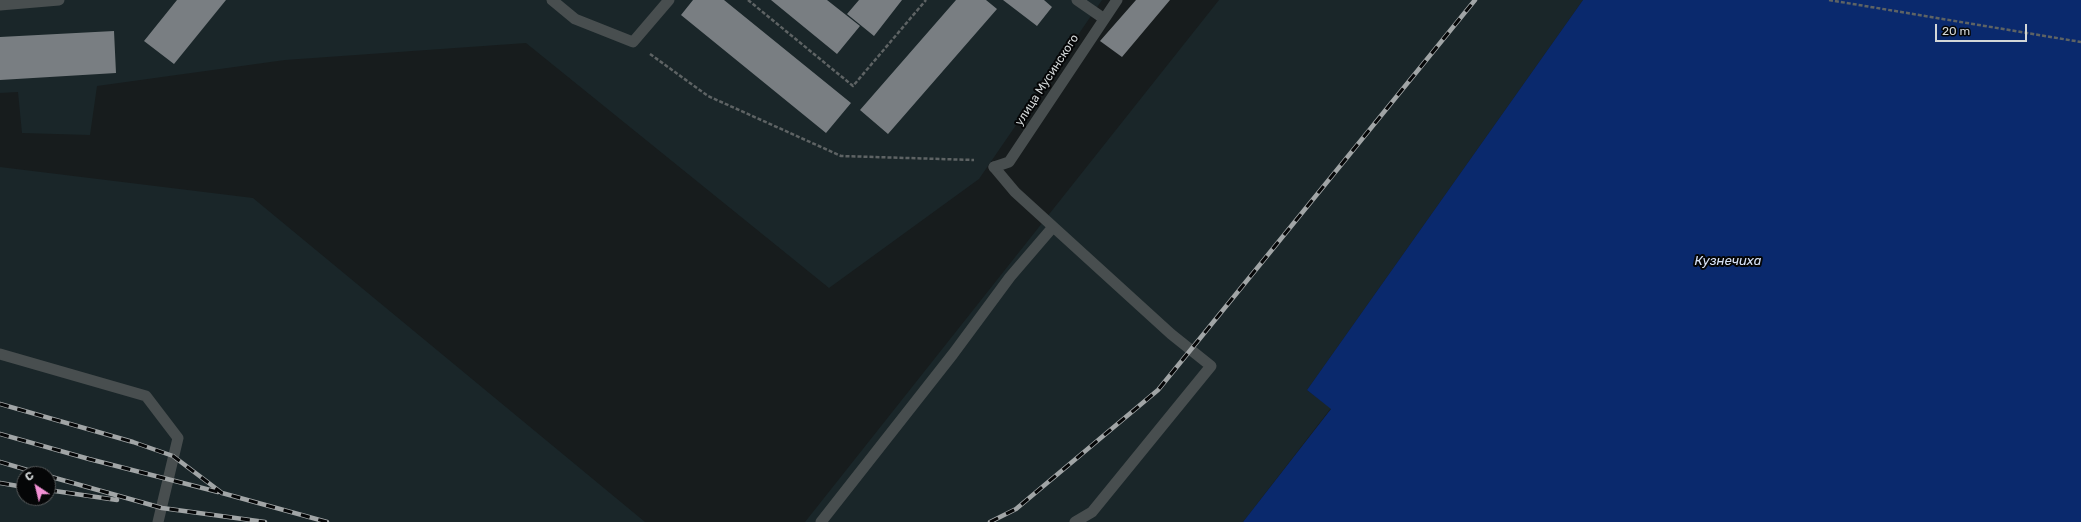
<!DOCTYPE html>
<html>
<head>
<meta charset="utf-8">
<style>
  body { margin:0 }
  #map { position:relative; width:2081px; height:522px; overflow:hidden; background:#171c1d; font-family:Rubik,sans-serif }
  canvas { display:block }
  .north { position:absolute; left:16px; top:466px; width:40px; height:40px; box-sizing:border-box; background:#050607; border:1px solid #575a5b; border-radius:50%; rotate:325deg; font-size:11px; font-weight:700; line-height:16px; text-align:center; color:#d3d7d8 }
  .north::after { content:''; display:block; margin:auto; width:14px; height:18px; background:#f391d5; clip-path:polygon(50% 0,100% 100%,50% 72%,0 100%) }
  .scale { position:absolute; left:1935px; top:24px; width:92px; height:18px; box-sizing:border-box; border:2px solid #d3d7d8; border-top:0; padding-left:5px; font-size:12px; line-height:14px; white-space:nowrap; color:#d3d7d8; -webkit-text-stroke:3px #050607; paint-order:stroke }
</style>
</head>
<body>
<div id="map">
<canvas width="2081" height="522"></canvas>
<div class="north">С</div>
<div class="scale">20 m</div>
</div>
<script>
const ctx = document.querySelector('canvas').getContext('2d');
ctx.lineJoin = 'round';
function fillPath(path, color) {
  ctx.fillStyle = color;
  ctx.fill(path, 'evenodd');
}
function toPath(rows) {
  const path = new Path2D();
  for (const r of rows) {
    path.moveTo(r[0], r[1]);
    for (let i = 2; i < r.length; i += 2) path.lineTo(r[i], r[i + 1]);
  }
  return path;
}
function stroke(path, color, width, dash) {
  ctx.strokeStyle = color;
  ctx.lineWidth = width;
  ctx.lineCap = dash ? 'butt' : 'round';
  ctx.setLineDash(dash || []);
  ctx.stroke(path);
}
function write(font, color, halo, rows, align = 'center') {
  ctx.font = font + ' Rubik,sans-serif';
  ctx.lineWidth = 4;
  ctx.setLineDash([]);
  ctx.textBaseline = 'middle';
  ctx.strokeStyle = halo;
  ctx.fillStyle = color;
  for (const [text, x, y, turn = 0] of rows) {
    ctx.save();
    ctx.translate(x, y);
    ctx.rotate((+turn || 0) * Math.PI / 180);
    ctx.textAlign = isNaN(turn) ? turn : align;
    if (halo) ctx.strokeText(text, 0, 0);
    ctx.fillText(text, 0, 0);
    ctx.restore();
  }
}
const built = toPath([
  [0,0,1102,0,979,179,829,288,526,43,285,60,97,86,90,135,22,133,18,92,0,93],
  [1219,0,1583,0,1307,390,1331,408,1243,522,805,522],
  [0,167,253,198,645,522,0,522],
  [24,474,48,474,48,498,24,498]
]);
const water = toPath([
  [1583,0,2081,0,2081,522,1243,522,1331,409,1307,390]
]);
const building = toPath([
  [177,0,226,0,174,64,144,41],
  [693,0,724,0,851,103,826,133,681,15],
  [771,0,827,0,860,26,837,54],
  [859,0,902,0,874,36,847,14],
  [956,0,986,0,997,9,888,134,860,110],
  [1003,0,1044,0,1052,7,1037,26],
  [1136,0,1170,0,1122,57,1100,41],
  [114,31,116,73,0,80,0,37]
]);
const path = toPath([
  [748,0,853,86,926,0],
  [1829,0,2081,42],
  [650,54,708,96,841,156,974,160]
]);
const service = toPath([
  [552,0,575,19,633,42,669,0],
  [1077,0,1103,18],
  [0,5,59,0],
  [994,167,1015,192,1171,334,1211,366,1092,512,1075,522],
  [0,354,146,396,178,438,158,522],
  [821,522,953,354,1010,277,1053,227]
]);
const minor = toPath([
  [994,167,1009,162,1117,0]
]);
const rail = toPath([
  [0,404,133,442,173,456,222,493,327,522],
  [0,434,89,459,218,492],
  [0,462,41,474],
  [48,476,162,508,265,522],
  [0,483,24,487],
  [48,490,117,500],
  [990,522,1016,509,1158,390,1475,0]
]);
const streetNames = [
  ["улица Мусинского",1047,80,-57]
];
const waterNames = [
  ["Кузнечиха",1728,261]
];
fillPath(built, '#1a2629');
fillPath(water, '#0a296d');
fillPath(building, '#797e82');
stroke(path, '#5e6364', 2.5, [4, 2]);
stroke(service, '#484e4f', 11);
stroke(minor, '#484e4f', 11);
stroke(rail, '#a1a5a6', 4.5);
stroke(rail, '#050607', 3, [9]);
write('12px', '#d3d7d8', '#050607', streetNames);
write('italic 13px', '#d9e4f9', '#050607', waterNames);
</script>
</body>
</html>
